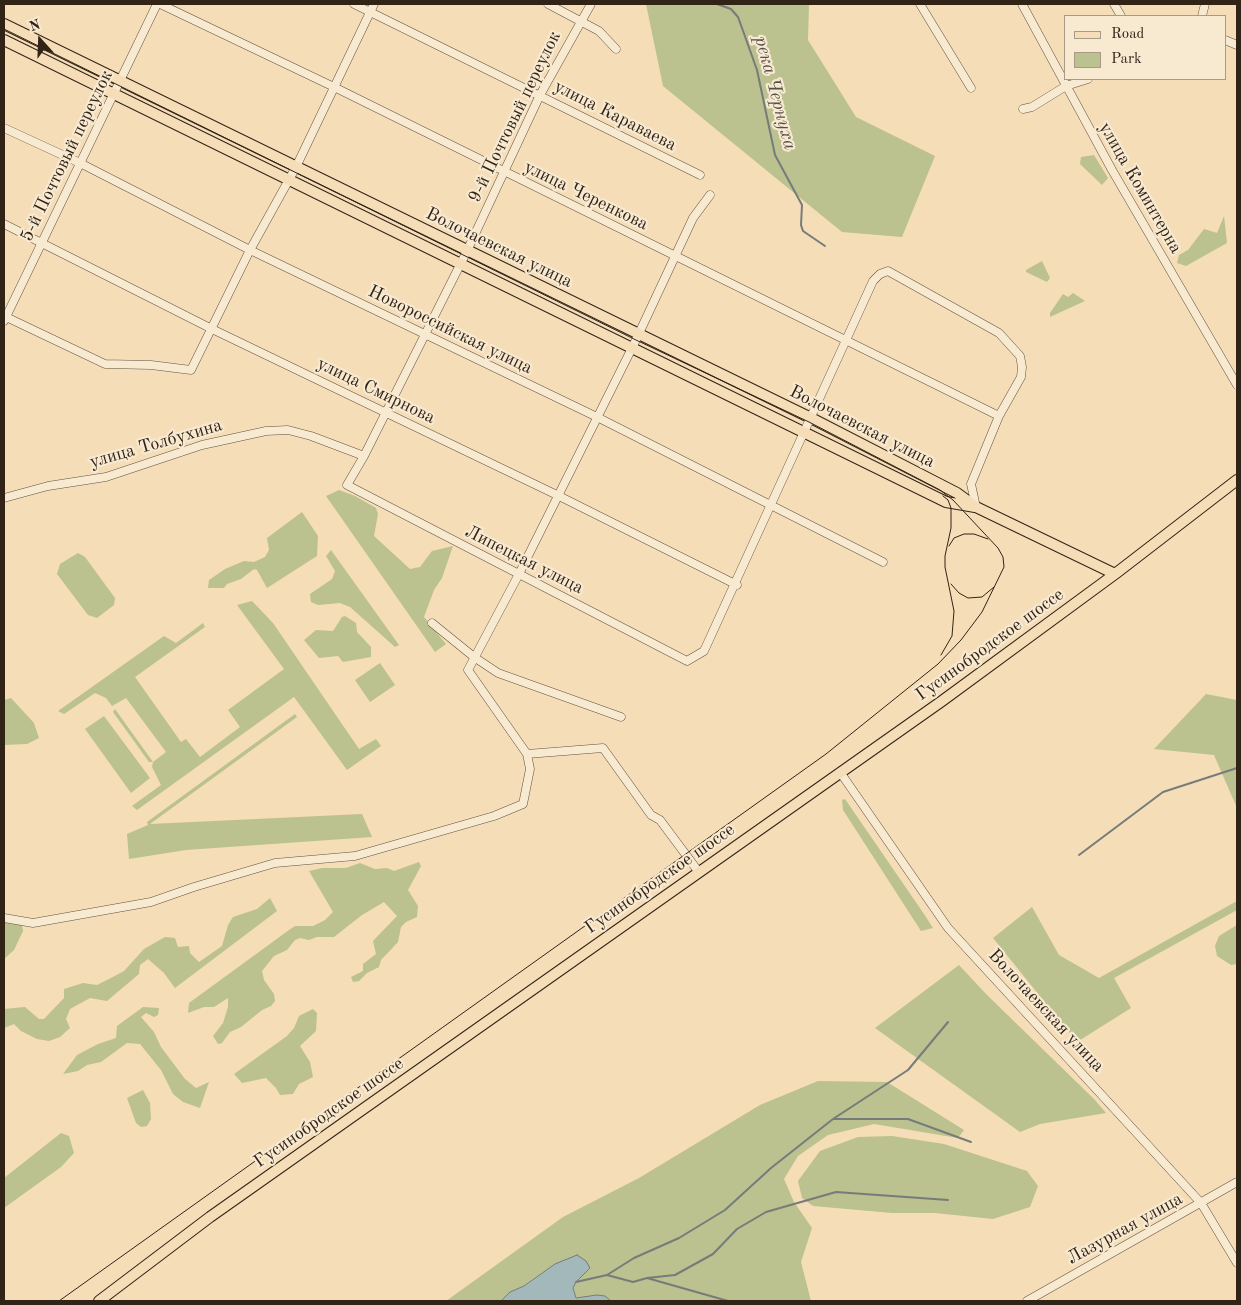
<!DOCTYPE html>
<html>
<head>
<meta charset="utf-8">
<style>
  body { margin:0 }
  #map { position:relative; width:1241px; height:1305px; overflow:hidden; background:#f5ddb8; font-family:"Old Standard TT",serif }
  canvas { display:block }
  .frame { position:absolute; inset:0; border:5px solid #322317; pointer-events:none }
  .legend { position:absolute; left:1064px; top:15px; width:162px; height:65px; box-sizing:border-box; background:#f8e9d1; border:1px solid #a99a87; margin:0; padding:6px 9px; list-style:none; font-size:15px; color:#322317 }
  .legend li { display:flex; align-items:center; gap:10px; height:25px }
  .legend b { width:25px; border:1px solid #a99a87 }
  .north { position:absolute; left:15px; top:15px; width:50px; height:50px; -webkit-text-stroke:4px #f8e9d1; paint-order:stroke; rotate:340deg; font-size:14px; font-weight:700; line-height:20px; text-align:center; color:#322317 }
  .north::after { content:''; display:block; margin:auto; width:18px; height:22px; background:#322317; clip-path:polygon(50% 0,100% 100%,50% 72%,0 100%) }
</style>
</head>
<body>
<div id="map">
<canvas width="1241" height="1305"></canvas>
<div class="frame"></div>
<ul class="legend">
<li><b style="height:6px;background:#f5ddb8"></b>Road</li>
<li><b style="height:14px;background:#bbc18f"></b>Park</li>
</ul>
<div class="north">N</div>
</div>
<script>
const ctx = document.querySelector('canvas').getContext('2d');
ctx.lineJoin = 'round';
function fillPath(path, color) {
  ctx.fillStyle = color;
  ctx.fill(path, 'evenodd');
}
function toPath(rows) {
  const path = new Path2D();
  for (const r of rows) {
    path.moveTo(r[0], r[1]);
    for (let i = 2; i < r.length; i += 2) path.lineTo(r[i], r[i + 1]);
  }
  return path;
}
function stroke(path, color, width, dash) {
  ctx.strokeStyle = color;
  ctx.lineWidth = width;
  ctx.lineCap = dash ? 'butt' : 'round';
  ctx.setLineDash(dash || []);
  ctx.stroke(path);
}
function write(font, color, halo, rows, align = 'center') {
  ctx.font = font + ' "Old Standard TT",serif';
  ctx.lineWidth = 4.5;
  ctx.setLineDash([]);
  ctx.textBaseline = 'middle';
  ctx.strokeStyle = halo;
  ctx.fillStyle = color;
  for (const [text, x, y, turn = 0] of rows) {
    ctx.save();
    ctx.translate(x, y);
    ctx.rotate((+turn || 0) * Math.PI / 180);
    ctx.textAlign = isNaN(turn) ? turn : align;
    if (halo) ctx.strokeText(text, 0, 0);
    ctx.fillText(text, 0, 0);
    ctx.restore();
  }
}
const green = toPath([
  [646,4,809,4,808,40,856,117,935,156,902,237,842,232,663,86],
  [1094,155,1108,178,1102,185,1080,164,1081,157],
  [1224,216,1227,243,1186,266,1177,263,1179,255,1188,250,1204,229,1217,233],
  [1042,261,1050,278,1047,282,1026,272,1026,270],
  [1073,293,1085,301,1050,317,1050,313,1063,294,1068,297],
  [339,490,355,496,376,508,378,514,374,536,410,569,420,567,432,551,453,546,442,578,434,590,424,617,446,644,435,652,326,496],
  [302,512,318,536,317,556,267,588,257,570,254,569,241,579,227,584,224,588,208,588,209,580,225,569,244,561,254,562,265,557,269,550,267,538],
  [331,550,399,645,395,647,350,607,340,603,318,605,311,602,310,594,332,579,335,571,326,556],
  [78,553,85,557,115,598,114,605,97,618,88,615,57,574,60,564],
  [252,601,273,623,359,749,376,739,381,746,347,770,294,697,137,810,132,806,161,785,152,767,153,762,149,762,113,712,115,709,153,762,166,752,126,698,112,706,106,698,95,693,64,714,58,711,164,636,176,643,203,623,205,627,135,677,181,742,186,739,200,757,240,727,228,710,284,669,237,605],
  [345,616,356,623,357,632,371,647,371,657,343,662,338,656,319,658,304,640,316,630,333,631,342,617],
  [380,663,395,685,370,702,355,680],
  [1206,694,1237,700,1237,808,1214,755,1154,749],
  [11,698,34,723,39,738,27,744,4,745,4,700],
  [295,714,297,717,150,824,362,814,372,837,186,850,129,859,127,834,148,825,147,822],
  [104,716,150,778,131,793,85,729],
  [845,799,924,914,933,928,921,931,843,810,842,800],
  [419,862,421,866,408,890,418,906,417,917,406,922,401,927,398,942,381,960,379,967,367,973,359,981,353,982,351,977,363,971,363,964,376,954,373,941,397,916,384,902,362,915,334,937,317,937,309,940,300,938,295,940,287,950,274,956,262,971,264,980,274,994,275,1001,271,1006,262,1010,241,1027,230,1032,222,1043,218,1044,213,1036,223,1023,228,1007,228,998,214,1007,204,1007,188,1013,189,1003,289,930,295,926,313,926,325,920,333,912,309,871,322,868,346,868,360,863,375,869,387,868,394,871],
  [270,898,277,911,175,988,164,973,148,959,140,965,139,974,107,1001,90,998,70,1009,66,1019,70,1028,60,1037,49,1041,37,1039,21,1031,14,1024,4,1028,4,1009,25,1007,39,1019,44,1019,64,998,64,989,83,983,97,985,111,978,124,971,144,949,165,937,175,938,178,947,189,946,190,953,199,962,222,946,228,925,233,917,257,909],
  [1237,901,1237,910,1114,978,1131,1008,1077,1042,993,938,1032,907,1059,955,1099,978],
  [4,920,22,925,23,931,14,950,4,959],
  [1237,925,1237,964,1231,965,1217,956,1215,946,1219,936],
  [959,965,987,995,1094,1099,1106,1113,1040,1124,1020,1132,875,1028],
  [143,1007,159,1008,158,1015,154,1017,146,1013,141,1017,154,1032,161,1047,185,1079,196,1088,209,1082,200,1108,183,1102,173,1094,161,1070,140,1044,127,1043,101,1062,87,1065,78,1071,63,1074,77,1055,98,1044,116,1038,117,1026],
  [313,1009,317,1013,316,1031,300,1046,310,1062,313,1077,299,1084,293,1094,280,1095,276,1088,266,1078,242,1083,234,1074,287,1036,294,1028,299,1016],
  [818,1081,887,1082,964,1130,958,1138,874,1124,828,1135,798,1156,784,1179,794,1202,812,1228,801,1262,811,1301,611,1301,604,1296,576,1298,573,1288,555,1264,524,1286,510,1292,501,1301,446,1301,563,1217,639,1178,760,1105],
  [143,1090,150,1103,151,1119,147,1126,141,1127,136,1123,127,1098],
  [61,1133,69,1136,74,1153,61,1167,4,1208,4,1178],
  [892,1136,944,1144,1027,1171,1038,1186,1030,1207,993,1219,935,1213,892,1213,813,1206,802,1198,798,1181,820,1151,858,1137]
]);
const water = toPath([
  [577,1255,586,1261,590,1268,576,1282,573,1288,576,1298,597,1295,605,1296,611,1301,501,1301,510,1292,524,1286,555,1264,577,1255]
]);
const stream = toPath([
  [717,4,731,9,738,17,742,28,757,70,775,155,802,205,801,225,803,231,825,246],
  [1079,855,1163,792,1237,768],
  [833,1119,908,1070,948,1022],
  [607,1275,634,1258,679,1238,725,1210,771,1168,833,1119,908,1119,971,1142],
  [647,1278,675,1275,713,1254,737,1229,766,1212,836,1192,948,1200],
  [576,1282,607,1275,633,1282,647,1278,728,1301]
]);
const minor = toPath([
  [160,4,334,87,999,416],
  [354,4,700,175],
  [548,4,599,31,616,49],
  [591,4,540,95,467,251,364,456,347,485,687,661,704,651,873,281,880,274,888,271,999,333,1020,356,1022,367,1021,377,999,416,971,484,976,507],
  [920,4,971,88],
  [1022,4,1112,170,1237,385],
  [1114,4,1121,16],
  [1202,16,1205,4],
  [1225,40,1237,45],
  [1023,109,1032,107,1066,86,1088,79],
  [4,128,80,163,250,250,597,417,883,562],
  [4,224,212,329,557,495,737,585],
  [4,316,105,364,151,365,191,370,250,250,296,167,374,4],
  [4,321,157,4],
  [4,498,48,486,106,477,202,445,266,431,288,430,311,436,364,456],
  [432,623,474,657,498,673,621,717],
  [527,754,468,670,519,574,634,344,693,218,710,195],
  [840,772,948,928,1201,1203,1237,1263],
  [4,918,33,923,151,902,194,887,275,863,355,856,494,816,523,804,530,769,527,754,603,748,651,815,660,820,698,871],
  [1027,1301,1237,1182]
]);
const major = toPath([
  [4,24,811,418,957,493,976,507,1115,574],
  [4,40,946,502,975,507],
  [99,1301,210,1217,942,701,1115,574,1237,480]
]);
const tram = toPath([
  [4,29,636,340,809,422,940,490,953,500,998,548,1003,557,1004,567,982,612,961,640,938,664,826,754,59,1301],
  [949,546,954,538,964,534,974,534,988,539],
  [951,584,959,593,968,598,982,597,994,587],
  [941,655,952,636,954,611,945,567,945,556,951,528,951,508,948,500,943,496]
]);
const streetNames = [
  ["улица Караваева",615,116,27],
  ["9-й Почтовый переулок",515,117,-64],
  ["5-й Почтовый переулок",67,156,-64],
  ["улица Коминтерна",1140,188,60],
  ["улица Черенкова",586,196,26],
  ["Волочаевская улица",499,248,26],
  ["Новороссийская улица",450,330,26],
  ["улица Смирнова",376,391,26],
  ["Волочаевская улица",862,427,27],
  ["улица Толбухина",156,444,-16],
  ["Липецкая улица",524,560,27],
  ["Гусинобродское шоссе",990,645,-36],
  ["Гусинобродское шоссе",660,879,-35],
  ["Волочаевская улица",1046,1011,47],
  ["Гусинобродское шоссе",329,1113,-35],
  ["Лазурная улица",1125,1229,-29]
];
const waterNames = [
  ["река Чернуха",775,93,75]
];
fillPath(green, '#bbc18f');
fillPath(water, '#a3b8bb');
stroke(water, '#767c79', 1);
stroke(stream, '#767c79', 2);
stroke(minor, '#63523f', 9);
stroke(major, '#322317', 12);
stroke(minor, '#f8e9d1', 8);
stroke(major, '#f5ddb8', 10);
stroke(tram, '#322317', 1);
write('18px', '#322317', '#f8e9d1', streetNames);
write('italic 19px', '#545048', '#f8e9d1', waterNames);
</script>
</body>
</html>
